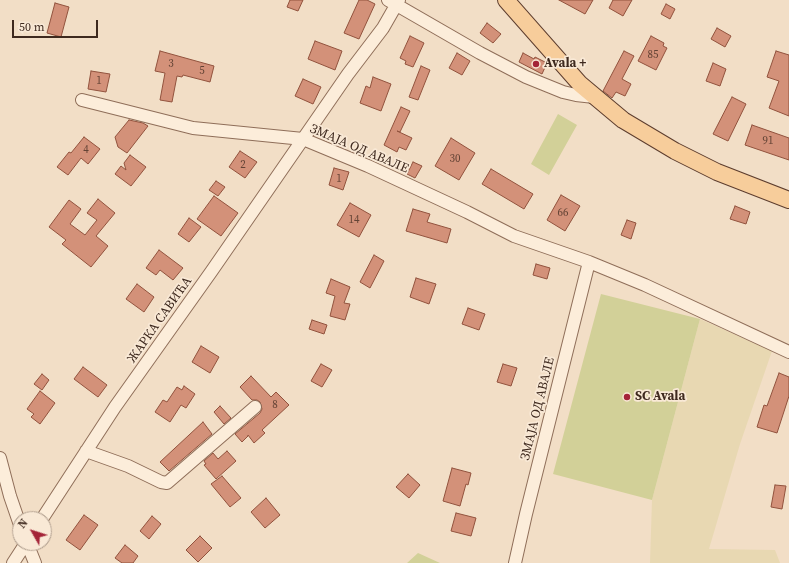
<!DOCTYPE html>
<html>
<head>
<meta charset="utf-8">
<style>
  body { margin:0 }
  #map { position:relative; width:789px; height:563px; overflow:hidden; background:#f2dec6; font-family:"Source Serif 4",serif }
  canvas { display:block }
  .north { position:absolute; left:12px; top:511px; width:40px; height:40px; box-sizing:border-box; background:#f9e9d6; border:1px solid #ae9c8c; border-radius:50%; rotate:309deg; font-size:11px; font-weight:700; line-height:16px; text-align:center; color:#3e291e }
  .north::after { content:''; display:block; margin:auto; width:14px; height:18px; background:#a42438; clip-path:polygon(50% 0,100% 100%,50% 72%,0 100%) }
  .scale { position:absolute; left:12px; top:20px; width:86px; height:18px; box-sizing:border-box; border:2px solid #3e291e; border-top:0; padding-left:5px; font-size:12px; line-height:14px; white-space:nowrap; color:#3e291e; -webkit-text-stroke:3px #f9e9d6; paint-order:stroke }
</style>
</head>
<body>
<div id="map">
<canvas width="789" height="563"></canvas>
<div class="north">N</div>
<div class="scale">50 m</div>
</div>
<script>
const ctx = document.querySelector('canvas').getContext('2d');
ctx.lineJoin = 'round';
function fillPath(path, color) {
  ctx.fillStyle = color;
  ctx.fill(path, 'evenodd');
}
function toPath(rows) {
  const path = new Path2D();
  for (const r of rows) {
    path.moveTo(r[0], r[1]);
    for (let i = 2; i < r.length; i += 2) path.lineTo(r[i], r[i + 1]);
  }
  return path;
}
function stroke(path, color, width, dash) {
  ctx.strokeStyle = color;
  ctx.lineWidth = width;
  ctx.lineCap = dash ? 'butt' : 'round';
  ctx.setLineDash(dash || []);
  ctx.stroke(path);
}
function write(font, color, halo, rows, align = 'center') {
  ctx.font = font + ' "Source Serif 4",serif';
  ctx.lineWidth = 3.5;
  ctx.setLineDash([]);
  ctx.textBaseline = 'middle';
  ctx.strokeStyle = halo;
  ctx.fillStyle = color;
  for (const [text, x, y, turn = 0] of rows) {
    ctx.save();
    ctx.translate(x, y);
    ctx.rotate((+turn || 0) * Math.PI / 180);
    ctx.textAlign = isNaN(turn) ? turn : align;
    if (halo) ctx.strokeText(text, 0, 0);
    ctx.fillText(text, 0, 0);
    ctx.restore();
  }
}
const farmland = toPath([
  [700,319,772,351,740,444,709,549,775,550,780,563,650,563,652,500]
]);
const green = toPath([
  [558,114,577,125,549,175,531,164],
  [601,294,700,319,652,500,553,474],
  [418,553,440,563,407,563]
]);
const building = toPath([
  [290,0,303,0,298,11,287,7,290,0],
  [359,0,367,0,375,4,359,39,344,33,359,0],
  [559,0,593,0,585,14,559,0],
  [613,0,632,0,623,16,609,8,613,0],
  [55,3,69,7,61,37,47,33,55,3],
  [666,4,675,9,670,19,661,14,666,4],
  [487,23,501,34,493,43,480,33,487,23],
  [717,28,731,36,725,47,711,39,717,28],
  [410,36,424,43,413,67,405,64,406,61,400,58,410,36],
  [651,36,664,43,663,46,667,48,656,70,638,61,651,36],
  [315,41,342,51,335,70,308,59,315,41],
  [160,51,214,66,210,82,183,75,182,77,177,76,172,102,160,100,165,73,155,71,160,51],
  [624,51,634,56,622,79,631,84,625,96,616,92,612,98,603,91,624,51],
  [776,51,789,55,789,116,769,108,779,81,767,77,776,51],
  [457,53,470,61,462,75,449,68,457,53],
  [523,53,534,59,535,57,547,63,542,74,519,62,523,53],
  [713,63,726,69,720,86,706,81,713,63],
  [421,66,430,70,418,100,409,97,421,66],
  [91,71,110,74,106,92,88,89,91,71],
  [373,77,391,84,381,111,360,103,366,86,370,88,373,77],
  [303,79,321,87,313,104,295,96,303,79],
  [732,97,746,104,728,141,713,134,732,97],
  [401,107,410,111,400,132,397,131,412,138,406,150,399,147,397,152,384,145,401,107],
  [129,120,143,123,148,126,127,153,118,147,115,137,129,120],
  [752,125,789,138,789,160,745,145,752,125],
  [84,137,100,149,88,164,81,158,68,175,57,167,69,152,71,153,84,137],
  [451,138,475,153,459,180,435,166,451,138],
  [240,151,257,162,245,178,229,167,240,151],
  [130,155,146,167,131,186,115,174,121,166,126,170,124,163,130,155],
  [413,162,422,166,415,178,407,174,413,162],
  [334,168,349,172,343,190,329,185,334,168],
  [491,169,533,194,524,209,482,184,491,169],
  [216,181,225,187,218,196,209,190,216,181],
  [561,195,580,206,565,231,547,220,561,195],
  [214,196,238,213,221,236,197,219,214,196],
  [98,199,115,213,96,236,108,246,91,267,62,244,66,240,49,227,69,200,81,209,70,224,85,235,97,220,87,213,98,199],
  [350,203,371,215,359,237,337,225,350,203],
  [735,206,750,212,746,224,730,219,735,206],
  [413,209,430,214,427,222,451,229,447,243,406,231,413,209],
  [189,218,201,227,189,242,178,234,189,218],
  [627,220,636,223,631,239,621,235,627,220],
  [159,250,183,268,173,280,160,270,156,275,146,268,159,250],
  [374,255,384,261,370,288,360,282,374,255],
  [536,264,550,268,547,279,533,275,536,264],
  [416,278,436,284,429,304,410,297,416,278],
  [331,279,350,287,344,303,350,304,345,320,330,316,335,296,326,293,331,279],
  [137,284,154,297,144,312,126,299,137,284],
  [468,308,485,314,479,330,462,324,468,308],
  [312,320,327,325,324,334,309,329,312,320],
  [201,346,219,357,210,373,192,362,201,346],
  [321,364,332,370,322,387,311,381,321,364],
  [503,364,517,368,511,386,497,382,503,364],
  [83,367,107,385,98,397,74,379,83,367],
  [779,373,789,377,789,396,777,433,757,427,764,405,767,406,779,373],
  [42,374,49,380,42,390,34,384,42,374],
  [251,376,271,397,276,392,289,405,262,430,265,433,254,443,248,435,248,436,242,442,235,434,260,413,262,409,260,402,257,400,252,400,240,387,251,376],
  [184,386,195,394,186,408,181,405,170,422,155,412,163,400,167,402,177,387,182,390,184,386],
  [40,391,55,403,40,424,31,417,34,414,27,409,40,391],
  [220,406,231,418,224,424,214,412,220,406],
  [203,422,212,434,169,471,160,462,203,422],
  [227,451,236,461,216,479,204,465,206,464,204,461,213,453,218,459,227,451],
  [452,468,471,473,468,485,466,484,460,506,443,501,452,468],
  [408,474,420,485,409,498,396,487,408,474],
  [222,476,241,498,230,507,211,484,222,476],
  [775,485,786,486,782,509,771,507,775,485],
  [266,498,280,515,265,528,251,512,266,498],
  [456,513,476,518,471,536,451,531,456,513],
  [84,515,98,525,80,550,66,540,84,515],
  [152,516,161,524,149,539,140,531,152,516],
  [200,536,212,548,198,562,186,550,200,536],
  [125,545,138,556,133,563,122,563,115,558,125,545]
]);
const minor = toPath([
  [388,0,480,53,526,77,563,92,576,95,594,97],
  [82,100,193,128,303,139,368,166,467,212,514,236,589,262,645,285,789,352],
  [86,451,128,466,161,482,167,483,255,407],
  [0,458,10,496,20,525],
  [42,519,115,407,211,272,348,74,383,28,399,0],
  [27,543,35,563],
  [13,563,26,543],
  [515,563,526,514,589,262]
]);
const major = toPath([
  [506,0,580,84,623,120,675,151,717,172,789,200]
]);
const markers = [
  [536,64,4,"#a42438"],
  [627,397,4,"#a42438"]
];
const numberNames = [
  ["85",653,55],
  ["3",171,64],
  ["5",202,71],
  ["1",99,81],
  ["91",768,141],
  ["4",86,150],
  ["30",455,159],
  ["2",243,165],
  ["1",339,179],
  ["66",563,213],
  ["14",354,220],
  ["8",275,405]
];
const poiNames = [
  ["Avala +",544,64],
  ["SC Avala",635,397]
];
const streetNames = [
  ["ЗМАЈА ОД АВАЛЕ",359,149,23],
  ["ЖАРКА САВИЋА",160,320,-55],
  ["ЗМАЈА ОД АВАЛЕ",538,409,-76]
];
fillPath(farmland, '#e8d8b2');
fillPath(green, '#d2d098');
fillPath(building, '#d39179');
stroke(building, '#91523d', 1);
stroke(minor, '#8f6e59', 14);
stroke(major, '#5d3d2e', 18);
stroke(minor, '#fcedda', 12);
stroke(major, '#f7cd9b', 16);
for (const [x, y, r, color] of markers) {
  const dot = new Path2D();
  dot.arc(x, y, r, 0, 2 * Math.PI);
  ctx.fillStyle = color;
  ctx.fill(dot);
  stroke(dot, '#f9e9d6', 1.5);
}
write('11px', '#634335', null, numberNames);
write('bold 13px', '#3e291e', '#f9e9d6', poiNames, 'left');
write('13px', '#3e291e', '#f9e9d6', streetNames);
</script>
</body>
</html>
